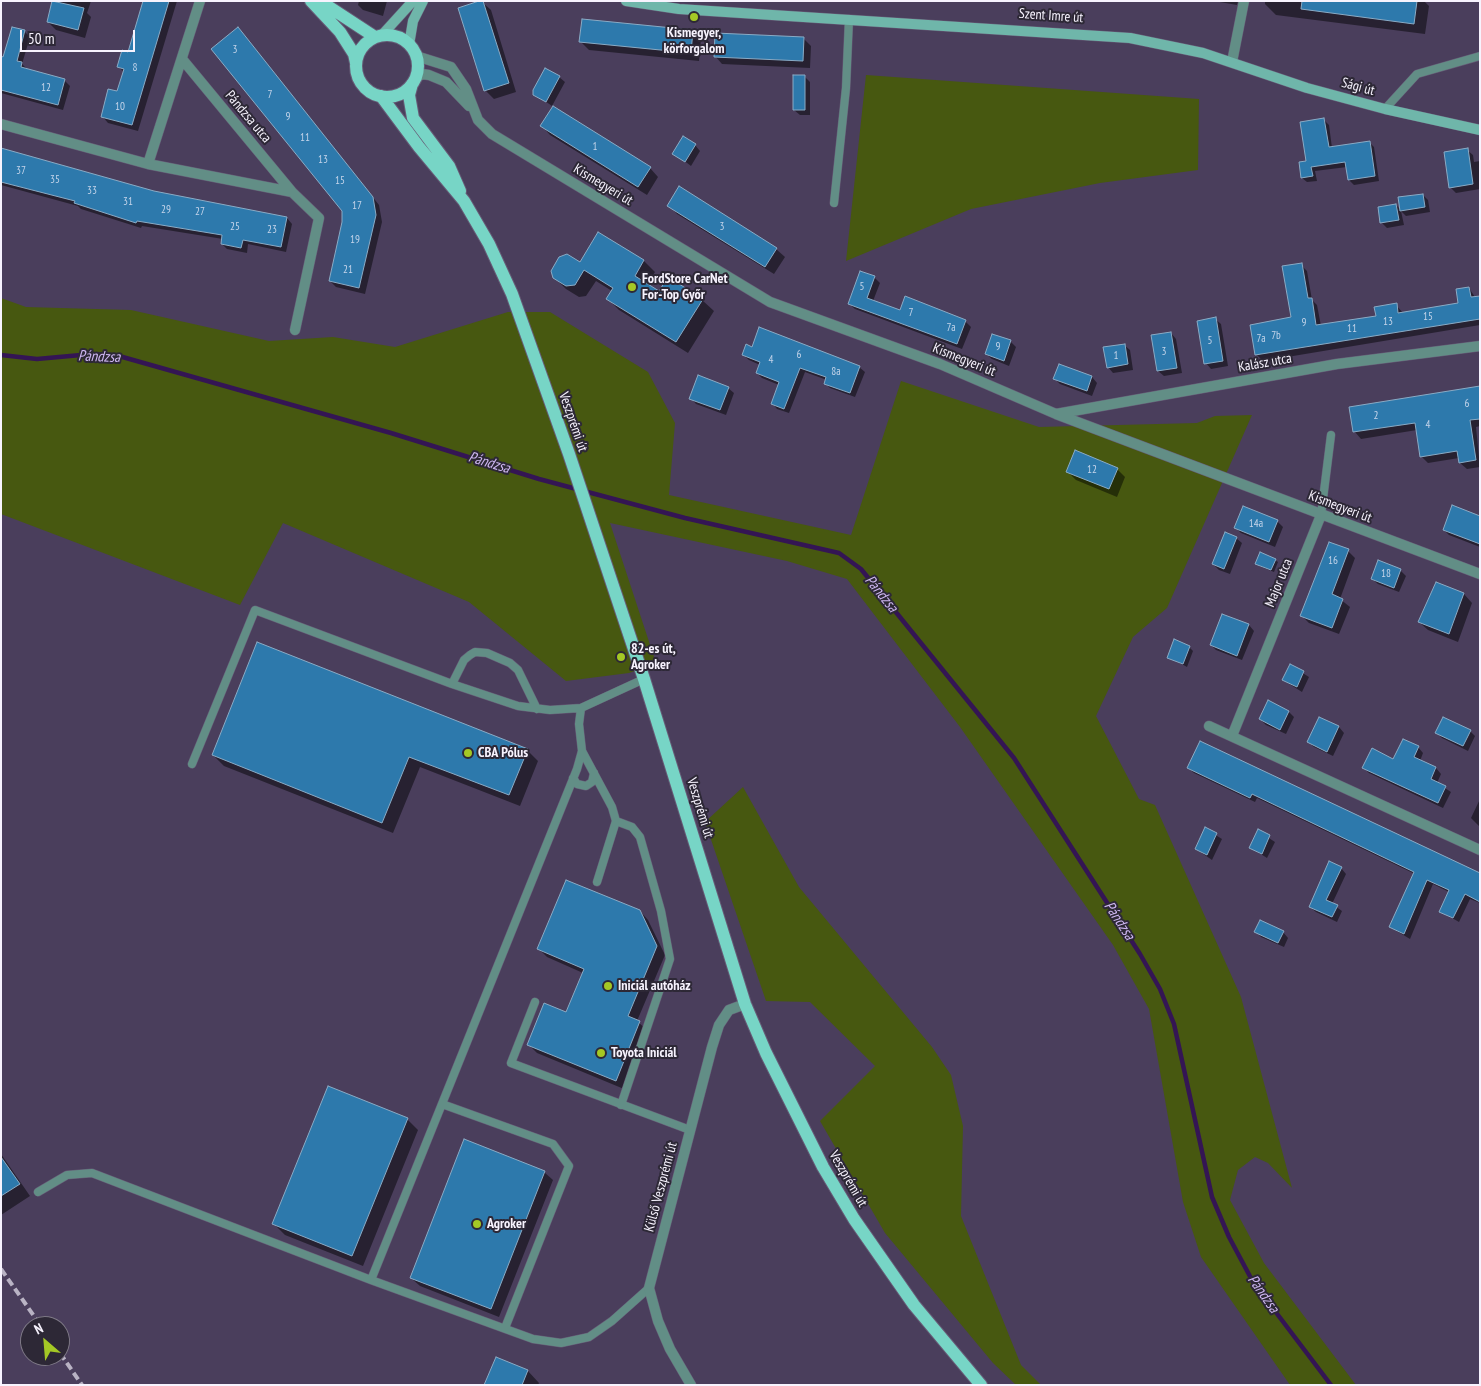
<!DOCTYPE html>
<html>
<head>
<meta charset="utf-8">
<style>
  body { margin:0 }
  #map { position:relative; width:1481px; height:1386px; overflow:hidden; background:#4a3e5c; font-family:"PT Sans Narrow",sans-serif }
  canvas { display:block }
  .frame { position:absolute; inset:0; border:2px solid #f7f3fe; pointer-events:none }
  .north { position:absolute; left:20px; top:1316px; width:50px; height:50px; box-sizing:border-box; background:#2d2836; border:1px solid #7e7986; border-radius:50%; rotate:333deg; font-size:14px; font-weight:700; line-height:20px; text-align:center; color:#f7f3fe }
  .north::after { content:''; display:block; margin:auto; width:18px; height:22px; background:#a4c825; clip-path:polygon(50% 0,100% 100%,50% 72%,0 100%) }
  .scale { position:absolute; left:20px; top:30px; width:115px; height:22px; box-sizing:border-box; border:2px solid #f7f3fe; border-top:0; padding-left:6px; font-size:15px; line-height:18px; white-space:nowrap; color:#f7f3fe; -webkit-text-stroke:4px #2d2836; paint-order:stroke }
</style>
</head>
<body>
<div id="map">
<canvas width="1481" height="1386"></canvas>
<div class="frame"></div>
<div class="north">N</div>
<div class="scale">50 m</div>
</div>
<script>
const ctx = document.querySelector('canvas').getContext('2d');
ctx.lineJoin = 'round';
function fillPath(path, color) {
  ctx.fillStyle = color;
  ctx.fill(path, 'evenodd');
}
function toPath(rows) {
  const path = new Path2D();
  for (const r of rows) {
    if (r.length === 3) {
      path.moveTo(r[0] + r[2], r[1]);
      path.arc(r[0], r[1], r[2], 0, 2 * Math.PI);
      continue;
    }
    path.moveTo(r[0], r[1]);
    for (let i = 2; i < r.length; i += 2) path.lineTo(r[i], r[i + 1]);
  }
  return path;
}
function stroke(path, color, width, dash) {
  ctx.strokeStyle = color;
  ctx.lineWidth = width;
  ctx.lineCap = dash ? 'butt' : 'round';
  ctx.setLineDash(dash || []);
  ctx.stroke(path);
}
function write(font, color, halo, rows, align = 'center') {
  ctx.font = font + ' "PT Sans Narrow",sans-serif';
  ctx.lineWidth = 4;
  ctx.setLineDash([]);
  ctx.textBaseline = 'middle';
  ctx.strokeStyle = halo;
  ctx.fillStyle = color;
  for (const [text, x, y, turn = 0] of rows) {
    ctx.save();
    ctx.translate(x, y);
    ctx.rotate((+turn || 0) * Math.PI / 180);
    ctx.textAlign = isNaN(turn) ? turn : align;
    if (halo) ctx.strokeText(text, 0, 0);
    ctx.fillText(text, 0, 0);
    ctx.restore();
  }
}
const green = toPath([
  [866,75,1199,99,1198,170,1100,183,971,209,846,261],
  [1,298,26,307,131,310,269,341,333,337,395,347,508,312,550,312,648,372,675,423,669,495,851,535,901,381,1039,427,1197,423,1215,416,1252,415,1167,608,1133,637,1096,716,1139,799,1155,805,1241,997,1292,1188,1268,1163,1255,1157,1238,1170,1230,1200,1264,1263,1356,1385,1290,1385,1201,1257,1183,1202,1149,1009,1113,945,960,727,847,579,787,561,610,523,656,663,629,673,566,681,469,602,283,523,240,605,1,514],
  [743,787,799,887,932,1047,951,1075,963,1126,961,1216,1021,1365,1041,1385,1016,1385,993,1363,885,1233,820,1121,875,1066,810,1002,766,1001,705,822]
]);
const shadow = toPath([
  [54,1,91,1,87,13,91,17,85,38,56,30,48,22],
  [177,1,138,131,108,123,102,116,117,92,124,72,119,67,128,53,144,5,141,1],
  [359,1,387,1,383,16,363,10,358,5],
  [1214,1,1238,1,1237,5],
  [1265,1,1424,1,1429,6,1425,34,1276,15,1265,4],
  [482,2,491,10,516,92,494,99,485,90],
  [24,31,30,37,22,64,27,69,64,80,70,86,63,110,1,93,1,60,4,59],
  [693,31,701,39,699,61,589,50,581,42],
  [244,35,379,205,382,222,365,294,336,287,330,281,344,222,344,210],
  [804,39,811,46,810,68,722,64,715,56],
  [804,76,810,82,810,115,800,115,794,110],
  [559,77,565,82,552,106,535,94],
  [1324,120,1329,125,1332,148,1369,142,1374,147,1379,181,1354,185,1349,180,1347,167,1315,171,1317,181,1307,182,1302,178],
  [542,126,650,168,658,177,647,195,550,135],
  [695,145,700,151,691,166,674,153],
  [1,149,154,192,287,218,292,224,286,252,248,244,247,253,227,249,222,244,223,239,142,226,141,228,81,209,78,206,1,185],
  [1467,150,1473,155,1474,162,1480,161,1480,189,1456,193,1450,187],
  [1423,195,1428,200,1430,212,1406,216,1401,211,1404,225,1387,228,1381,222,1396,205,1401,210],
  [669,205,776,249,785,257,774,274,677,214],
  [599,233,644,261,655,272,647,285,659,292,702,300,714,311,688,353,619,310,608,299,612,291,596,281,586,296,579,297,566,289,554,277,580,263],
  [1301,265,1307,271,1312,300,1317,305,1321,326,1377,317,1396,305,1403,313,1459,304,1469,288,1475,297,1480,297,1480,325,1263,361,1257,355,1293,318],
  [874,277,880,283,873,301,901,311,965,321,971,327,962,349,855,309,849,304],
  [1215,319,1221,324,1228,366,1211,369,1206,363],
  [1171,333,1176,339,1182,373,1164,376,1158,371],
  [993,335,1011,342,1016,347,1009,366,992,359,986,354],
  [1124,345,1130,350,1133,370,1113,373,1108,367],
  [743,355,859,367,865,372,855,397,830,388,825,383,827,380,805,372,789,413,777,409,772,403,779,385,762,378,757,373,760,365,749,360],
  [1060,366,1092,377,1097,383,1092,396,1060,384,1055,379],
  [1480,387,1480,426,1476,427,1480,467,1467,469,1460,463,1459,458,1428,463,1421,456,1417,430,1361,439,1355,432,1351,408],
  [728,388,734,393,726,415,696,404,691,398],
  [1117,469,1125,477,1117,497,1076,480,1067,471],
  [1480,518,1480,547,1449,535,1444,530],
  [1277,521,1283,527,1275,547,1241,533,1236,528],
  [1236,538,1242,543,1230,574,1219,570,1213,564],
  [1348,551,1355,558,1340,599,1350,607,1339,634,1309,623,1302,616],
  [1275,560,1278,562,1274,572,1259,566],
  [1400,570,1406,576,1399,592,1378,584,1372,579],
  [1436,584,1464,594,1472,603,1458,642,1428,630,1419,622],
  [1223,615,1249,625,1254,631,1242,660,1216,650,1211,645],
  [1189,647,1193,651,1187,667,1169,657],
  [1290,665,1309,677,1302,692,1283,680],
  [1289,712,1294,717,1286,734,1266,725,1260,719],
  [1319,718,1339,727,1344,733,1333,756,1314,747,1308,742],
  [1470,731,1475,736,1468,751,1442,738,1437,733],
  [1418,747,1423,753,1420,761,1436,768,1441,774,1437,783,1451,792,1443,808,1369,773,1364,768,1394,760],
  [527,750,538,761,520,806,420,767,393,833,224,766,213,755],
  [1188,768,1480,874,1480,903,1470,899,1459,922,1440,911,1449,892,1433,884,1410,939,1390,927,1415,874,1257,798,1255,802,1194,773],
  [1480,799,1480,827,1471,818],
  [1206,829,1222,839,1212,860,1196,849],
  [1258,831,1275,842,1267,858,1250,847],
  [1341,868,1346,874,1332,904,1342,911,1337,922,1316,912,1310,907],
  [640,911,648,920,665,955,637,1021,648,1031,624,1089,537,1053,529,1045,566,1013,583,973,547,957,539,949],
  [1256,931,1283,932,1288,938,1284,947,1261,937],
  [407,1119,418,1130,363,1266,285,1235,273,1223],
  [1,1154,30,1196,1,1215],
  [544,1172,553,1180,499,1317,420,1286,411,1278],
  [496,1358,528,1371,539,1383,538,1385,485,1385]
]);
const stream = toPath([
  [1,355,37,359,92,354,119,356,391,433,539,479,685,518,839,553,861,569,1014,758,1140,954,1160,989,1174,1024,1212,1197,1229,1237,1253,1282,1331,1385]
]);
const building = toPath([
  [52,1,84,8,78,30,47,22,52,1],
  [143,1,169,1,132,125,101,117,108,89,117,91,124,69,117,67,122,50,128,52,143,1],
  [479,1,483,1,509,83,484,91,458,8,479,1],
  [1302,1,1417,1,1414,24,1301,9,1302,1],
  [582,19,693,30,691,53,579,42,582,19],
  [12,27,25,30,17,61,22,62,21,67,65,79,58,105,1,90,1,56,3,57,12,27],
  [238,27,373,197,376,215,359,288,329,281,342,222,342,211,211,49,238,27],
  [715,33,804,37,803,61,714,57,715,33],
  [545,68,560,76,546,102,533,95,533,90,545,68],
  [793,75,805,75,805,110,793,110,793,75],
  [553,106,651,167,638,187,540,126,553,106],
  [1324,118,1329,147,1370,141,1375,176,1348,180,1345,162,1311,167,1313,176,1301,178,1299,162,1306,161,1300,122,1324,118],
  [683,136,696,144,685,162,672,154,683,136],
  [1,148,154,191,287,217,281,247,243,240,241,248,221,244,222,235,137,221,136,223,74,203,75,201,1,182,1,148],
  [1468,148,1473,184,1449,188,1444,152,1468,148],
  [679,186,777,248,765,267,667,206,679,186],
  [1423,194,1425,207,1400,211,1398,197,1423,194],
  [1396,204,1399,220,1380,223,1378,207,1396,204],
  [598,232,644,260,635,276,659,291,668,277,703,299,676,342,606,299,613,288,584,270,575,285,566,286,553,278,551,271,559,257,567,254,580,262,598,232],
  [1302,263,1308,298,1312,298,1316,325,1376,316,1374,307,1397,303,1398,313,1458,303,1456,289,1469,287,1471,297,1480,296,1480,319,1255,355,1250,325,1291,317,1282,266,1302,263],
  [860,271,875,276,867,298,900,310,905,296,966,320,957,344,848,304,860,271],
  [1216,317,1223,361,1204,364,1197,321,1216,317],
  [759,327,860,366,850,393,824,384,826,377,800,368,784,409,771,404,779,382,756,373,760,362,742,355,746,344,752,347,759,327],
  [1171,332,1177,368,1157,371,1151,335,1171,332],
  [992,334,1011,340,1004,361,985,354,992,334],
  [1125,344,1128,364,1107,368,1103,347,1125,344],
  [1059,364,1092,376,1087,391,1053,379,1059,364],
  [698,375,729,387,720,410,689,399,698,375],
  [1480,386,1480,419,1470,420,1476,460,1459,463,1457,451,1420,457,1415,423,1353,432,1349,407,1480,386],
  [1075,450,1118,468,1109,489,1066,472,1075,450],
  [1452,505,1480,516,1480,544,1443,530,1452,505],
  [1243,506,1278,520,1269,542,1234,528,1243,506],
  [1225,532,1237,537,1224,569,1212,564,1225,532],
  [1329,542,1349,549,1332,594,1343,599,1332,628,1300,616,1329,542],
  [1260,552,1276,559,1271,570,1255,564,1260,552],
  [1378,560,1401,569,1394,588,1371,579,1378,560],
  [1436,582,1464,593,1449,634,1418,622,1436,582],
  [1222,614,1249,624,1237,656,1210,645,1222,614],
  [1174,639,1190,646,1183,664,1167,658,1174,639],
  [257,642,528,749,509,795,409,757,382,823,212,755,257,642],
  [1290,664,1304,671,1297,687,1282,680,1290,664],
  [1268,700,1289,711,1280,730,1259,719,1268,700],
  [1319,717,1339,726,1327,752,1307,742,1319,717],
  [1443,717,1471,730,1463,746,1435,733,1443,717],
  [1403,739,1419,746,1414,757,1436,767,1431,779,1446,786,1438,803,1362,768,1372,748,1393,759,1403,739],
  [1200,741,1480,873,1480,902,1465,894,1453,918,1439,912,1449,890,1427,880,1404,934,1389,927,1414,872,1252,794,1250,798,1187,768,1200,741],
  [1205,827,1217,833,1207,855,1195,849,1205,827],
  [1258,829,1270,835,1262,854,1249,848,1258,829],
  [1329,861,1342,867,1326,900,1338,905,1332,917,1309,907,1329,861],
  [566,880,640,910,657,946,628,1016,640,1021,616,1081,527,1045,544,1003,566,1012,584,969,537,949,566,880],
  [1260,920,1284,931,1278,943,1254,932,1260,920],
  [328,1086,408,1118,352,1256,272,1224,328,1086],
  [464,1139,545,1171,491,1309,410,1278,464,1139],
  [1,1157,20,1184,1,1196,1,1157],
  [496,1357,528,1370,522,1385,484,1385,496,1357]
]);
const lane = toPath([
  [1385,109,1417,74,1480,56],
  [834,203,846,88,849,19],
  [1321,515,1331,435],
  [452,684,464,660,470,655,475,652,487,653,510,663,518,670,537,709],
  [581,708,579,724,582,751,612,807,616,821,597,882],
  [192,764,255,610,452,684,518,706,550,710,581,708,644,679],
  [573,778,577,784,586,786,592,782,594,773],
  [616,821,632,827,640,837,661,911,670,959,621,1105],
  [535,1002,511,1063,690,1130],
  [442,1104,553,1144,569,1166,505,1328],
  [38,1192,67,1175,92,1173,371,1280,533,1339,561,1343,589,1337,612,1321,649,1288],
  [371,1280,577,769,582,751]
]);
const street = toPath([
  [416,56,451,67,466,89,478,120,492,134,770,302,940,364,1056,414,1480,574],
  [182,59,292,192,319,218,295,330],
  [1232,62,1244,1],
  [416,78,422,74,429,75,446,82,469,106],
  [1,124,148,164,292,192],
  [148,164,200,1],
  [1056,414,1337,364,1480,346],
  [1209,726,1480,850],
  [1232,736,1321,515],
  [691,1385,670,1349,658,1321,649,1288,712,1047,719,1025,729,1010,745,1004]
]);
const secondary = toPath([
  [626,1,679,9,1130,38,1203,53,1307,88,1385,109,1480,130],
  [382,35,413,1],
  [409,45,413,21,423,1]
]);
const primary = toPath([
  [311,1,340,32,354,54,356,63],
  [320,1,375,37],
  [387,66,31],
  [412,84,409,95,413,118,449,166,460,191],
  [381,96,419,147,464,201,489,244,512,294,569,454,644,679,745,1004,766,1053,823,1167,854,1219,914,1305,981,1385]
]);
const rail = toPath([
  [1,1269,41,1326],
  [60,1353,82,1385]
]);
const markers = [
  [694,17,5,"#a4c825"],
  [632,287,5,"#a4c825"],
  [621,657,5,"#a4c825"],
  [468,753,5,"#a4c825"],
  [608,986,5,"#a4c825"],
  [601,1053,5,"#a4c825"],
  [477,1224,5,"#a4c825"]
];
const numberNames = [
  ["3",235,50],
  ["8",135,68],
  ["12",46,88],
  ["7",270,95],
  ["10",120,107],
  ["9",288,117],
  ["11",305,138],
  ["1",595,147],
  ["13",323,160],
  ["37",21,171],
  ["35",55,180],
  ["15",340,181],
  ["33",92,191],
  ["31",128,202],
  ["17",357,206],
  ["29",166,210],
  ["27",200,212],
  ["25",235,227],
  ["3",722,227],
  ["23",272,230],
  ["19",355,240],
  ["21",348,270],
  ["5",862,287],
  ["7",911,313],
  ["15",1428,317],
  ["13",1388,322],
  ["9",1304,323],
  ["7a",951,328],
  ["11",1352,329],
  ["7b",1276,336],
  ["7a",1261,339],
  ["5",1210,341],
  ["9",998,347],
  ["3",1164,352],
  ["6",799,355],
  ["1",1116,356],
  ["4",771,360],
  ["8a",836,372],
  ["6",1467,404],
  ["2",1376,416],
  ["4",1428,425],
  ["12",1092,470],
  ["14a",1256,524],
  ["16",1333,561],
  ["18",1386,574]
];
const streetNames = [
  ["Szent Imre út",1051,16,4],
  ["Sági út",1358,87,15],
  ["Pándzsa utca",248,117,50],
  ["Kismegyeri út",603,185,31],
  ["Kismegyeri út",964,360,22],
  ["Kalász utca",1265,363,-10],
  ["Veszprémi út",573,422,71],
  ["Kismegyeri út",1340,507,21],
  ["Major utca",1279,583,-68],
  ["Veszprémi út",700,808,73],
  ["Veszprémi út",848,1179,60],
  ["Külső Veszprémi út",661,1187,-75]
];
const poiNames = [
  ["Kismegyer,",694,33,"center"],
  ["körforgalom",694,49,"center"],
  ["FordStore CarNet",642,279],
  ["For-Top Győr",642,295],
  ["82-es út,",631,649],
  ["Agroker",631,665],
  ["CBA Pólus",478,753],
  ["Iniciál autóház",618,986],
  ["Toyota Iniciál",611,1053],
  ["Agroker",487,1224]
];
const waterNames = [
  ["Pándzsa",99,357,2],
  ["Pándzsa",489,463,17],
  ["Pándzsa",881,594,51],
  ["Pándzsa",1119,921,57],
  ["Pándzsa",1263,1294,55]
];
fillPath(green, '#475810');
fillPath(shadow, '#0007');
stroke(stream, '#341554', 4.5);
fillPath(building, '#2d79ac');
stroke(building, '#8aabc5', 1);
stroke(lane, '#665b76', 9);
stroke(street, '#665b76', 11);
stroke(secondary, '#665b76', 11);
stroke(primary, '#665b76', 14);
stroke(lane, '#628e86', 8);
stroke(street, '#628e86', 10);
stroke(secondary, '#6fb6aa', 10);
stroke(primary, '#77d5c6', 12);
stroke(rail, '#b9b3c4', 4, [8, 4]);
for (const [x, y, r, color] of markers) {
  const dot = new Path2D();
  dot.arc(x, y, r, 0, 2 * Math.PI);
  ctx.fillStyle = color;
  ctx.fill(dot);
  stroke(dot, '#2d2836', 2);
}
write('11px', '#c4d4ea', null, numberNames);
write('14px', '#f7f3fe', '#2d2836', streetNames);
write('bold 14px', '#f7f3fe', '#2d2836', poiNames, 'left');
write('italic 15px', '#ceb7f1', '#2d2836', waterNames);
</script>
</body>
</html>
